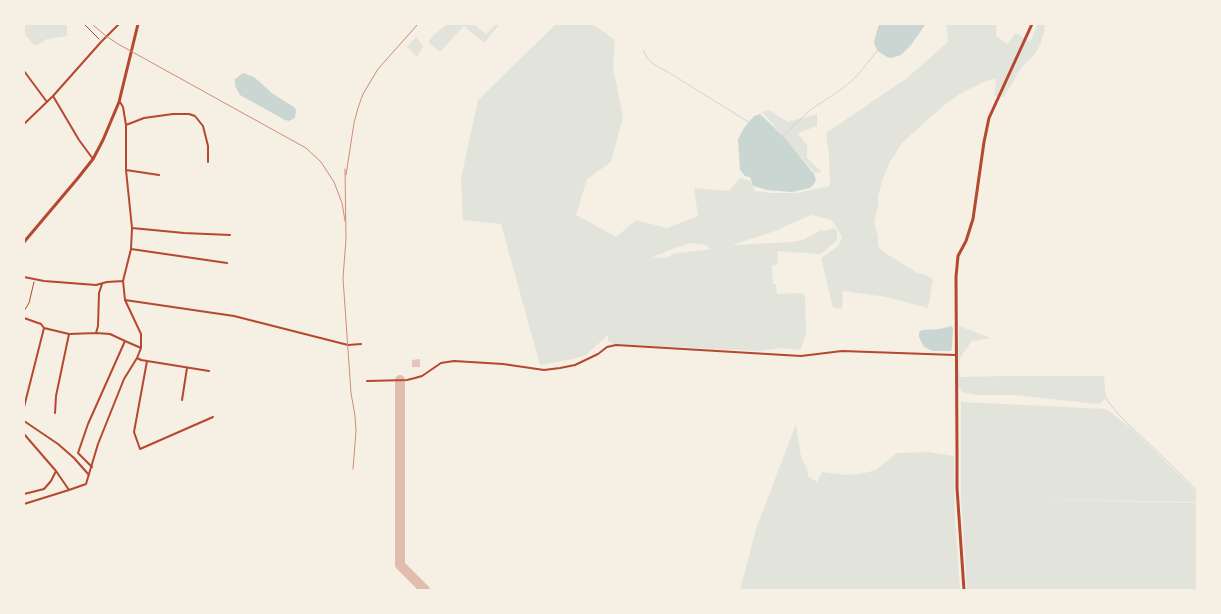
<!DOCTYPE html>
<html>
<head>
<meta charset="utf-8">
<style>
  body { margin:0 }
  #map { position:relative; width:1221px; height:614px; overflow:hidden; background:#f6efe4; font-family:Overpass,sans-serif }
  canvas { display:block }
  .frame { position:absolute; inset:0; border:25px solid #f6efe4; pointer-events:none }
</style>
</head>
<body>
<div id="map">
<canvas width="1221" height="614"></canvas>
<div class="frame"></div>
</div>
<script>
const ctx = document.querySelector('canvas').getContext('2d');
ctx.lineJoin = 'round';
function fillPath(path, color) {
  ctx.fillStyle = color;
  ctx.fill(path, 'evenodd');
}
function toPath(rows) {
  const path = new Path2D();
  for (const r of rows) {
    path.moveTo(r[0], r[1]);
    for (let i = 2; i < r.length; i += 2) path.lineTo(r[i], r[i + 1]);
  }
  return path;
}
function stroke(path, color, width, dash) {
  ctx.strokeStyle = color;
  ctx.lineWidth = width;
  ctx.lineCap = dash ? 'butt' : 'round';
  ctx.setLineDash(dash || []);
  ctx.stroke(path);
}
const green = toPath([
  [24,24,67,24,67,36,47,39,35,46,26,36,24,37],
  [447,24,474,24,486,34,496,24,500,24,484,43,464,26,440,52,430,44,429,41,433,36],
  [556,24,593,24,615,40,613,67,623,117,611,162,587,179,576,215,616,237,636,220,667,228,698,216,694,188,729,191,740,178,750,181,755,191,771,193,797,193,830,186,829,156,826,133,907,78,948,42,946,24,997,24,996,36,1007,44,1016,33,1030,42,1038,24,1046,24,1041,43,1035,54,1021,68,1004,97,994,96,996,79,988,80,963,92,944,105,903,142,890,162,883,178,878,196,878,207,874,222,878,237,878,246,885,253,917,273,926,275,933,279,928,308,886,297,843,291,842,309,833,308,821,258,838,246,842,237,832,220,811,215,775,231,732,245,792,242,803,240,821,230,824,231,834,228,837,231,837,241,832,244,825,251,819,254,778,251,777,265,772,266,773,284,776,284,777,294,802,293,805,296,806,335,801,348,799,350,780,348,760,351,711,349,614,344,608,341,608,335,586,355,573,359,540,365,501,224,463,220,461,178,478,100],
  [690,243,706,245,711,249,672,254,669,257,665,258,653,257,670,250],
  [416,37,423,46,417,57,407,47],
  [769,110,788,122,817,114,817,126,798,133,807,145,807,158,822,172,815,173,762,112],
  [959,326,991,338,972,341,961,356,959,362,960,377,1003,376,1104,376,1106,396,1105,399,1100,403,1096,404,1014,395,977,395,961,392,961,389,958,389],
  [961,402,1106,409,1131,428,1197,492,1197,502,1019,499,1197,503,1197,590,967,590,961,498],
  [796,424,801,457,808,472,808,476,817,482,822,472,845,475,860,474,876,470,897,453,928,452,954,456,955,519,960,590,740,590,756,529]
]);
const water = toPath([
  [879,24,924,24,925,25,911,45,901,55,891,58,887,57,878,51,875,46,874,42],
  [243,73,254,77,273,94,294,107,296,110,295,118,289,121,285,120,240,95,235,86,235,79],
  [760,114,785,138,814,174,816,180,814,184,810,188,792,192,767,190,753,186,750,177,745,176,740,170,738,139,744,128,754,116],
  [951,326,953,328,952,347,951,351,933,351,924,347,919,337,919,332,923,330,940,329]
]);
const stream = toPath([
  [643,50,648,59,653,64,668,72,750,123],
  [783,136,810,110,842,89,856,77,878,50],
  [1106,397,1109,403,1122,418,1197,490]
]);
const taxiway = toPath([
  [400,380,400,565,425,590]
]);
const building = toPath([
  [420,359,420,367,412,367,412,360]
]);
const path = toPath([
  [84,24,99,39],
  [24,311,29,303,34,282]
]);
const minor = toPath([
  [24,71,47,102],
  [53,96,79,140,93,159],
  [24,124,53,96,101,42,119,24],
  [126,125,144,118,173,114,189,114,195,116,203,126,208,146,208,162],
  [126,170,159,175],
  [132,228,184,233,230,235],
  [131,249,227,263],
  [24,277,44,281,96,285,107,282,123,281],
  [125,300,234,316,348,345,361,344],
  [24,318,41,324,44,328,69,334],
  [96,333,110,334,125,341],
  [137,358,141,360,209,371],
  [147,361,134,432,140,449,213,417],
  [367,381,407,380,415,378,422,376,441,363,454,361,503,364,544,370,560,368,575,365,598,354,607,347,616,345,801,356,842,351,955,355],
  [182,400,187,368],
  [24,407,44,328],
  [55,413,56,396,69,334,96,333,98,326,99,293,102,284],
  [24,421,58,444,74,458,89,475],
  [24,434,56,471,69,490],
  [92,467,78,453,88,424,125,341,141,348],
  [24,494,44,489,51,481,56,471],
  [24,504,69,490,86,484,98,444,124,379,137,358,141,348,141,334,125,300,123,281,131,249,132,228,126,170,126,125,123,107,120,102]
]);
const tertiary = toPath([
  [24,242,78,178,93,159,103,140,119,102,138,24],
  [964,590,957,488,957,450,956,277,958,256,966,241,973,219,984,142,989,118,1032,24]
]);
const rail = toPath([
  [92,24,106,36,118,44,306,148,321,162,334,182,342,203,345,221],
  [345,169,346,239,343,278,351,393,355,416,356,431,353,469],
  [346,175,354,123,358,108,363,94,378,69,418,24]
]);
fillPath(green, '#e2e4dc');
fillPath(water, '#c9d6d2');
stroke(stream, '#c9d6d2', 1);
stroke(taxiway, '#e2bdae', 10);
fillPath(building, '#e6c5b7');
stroke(path, '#b5482f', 1);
stroke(minor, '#b5482f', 2);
stroke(tertiary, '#b5482f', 3);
stroke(rail, '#cf8b77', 1);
</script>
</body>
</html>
